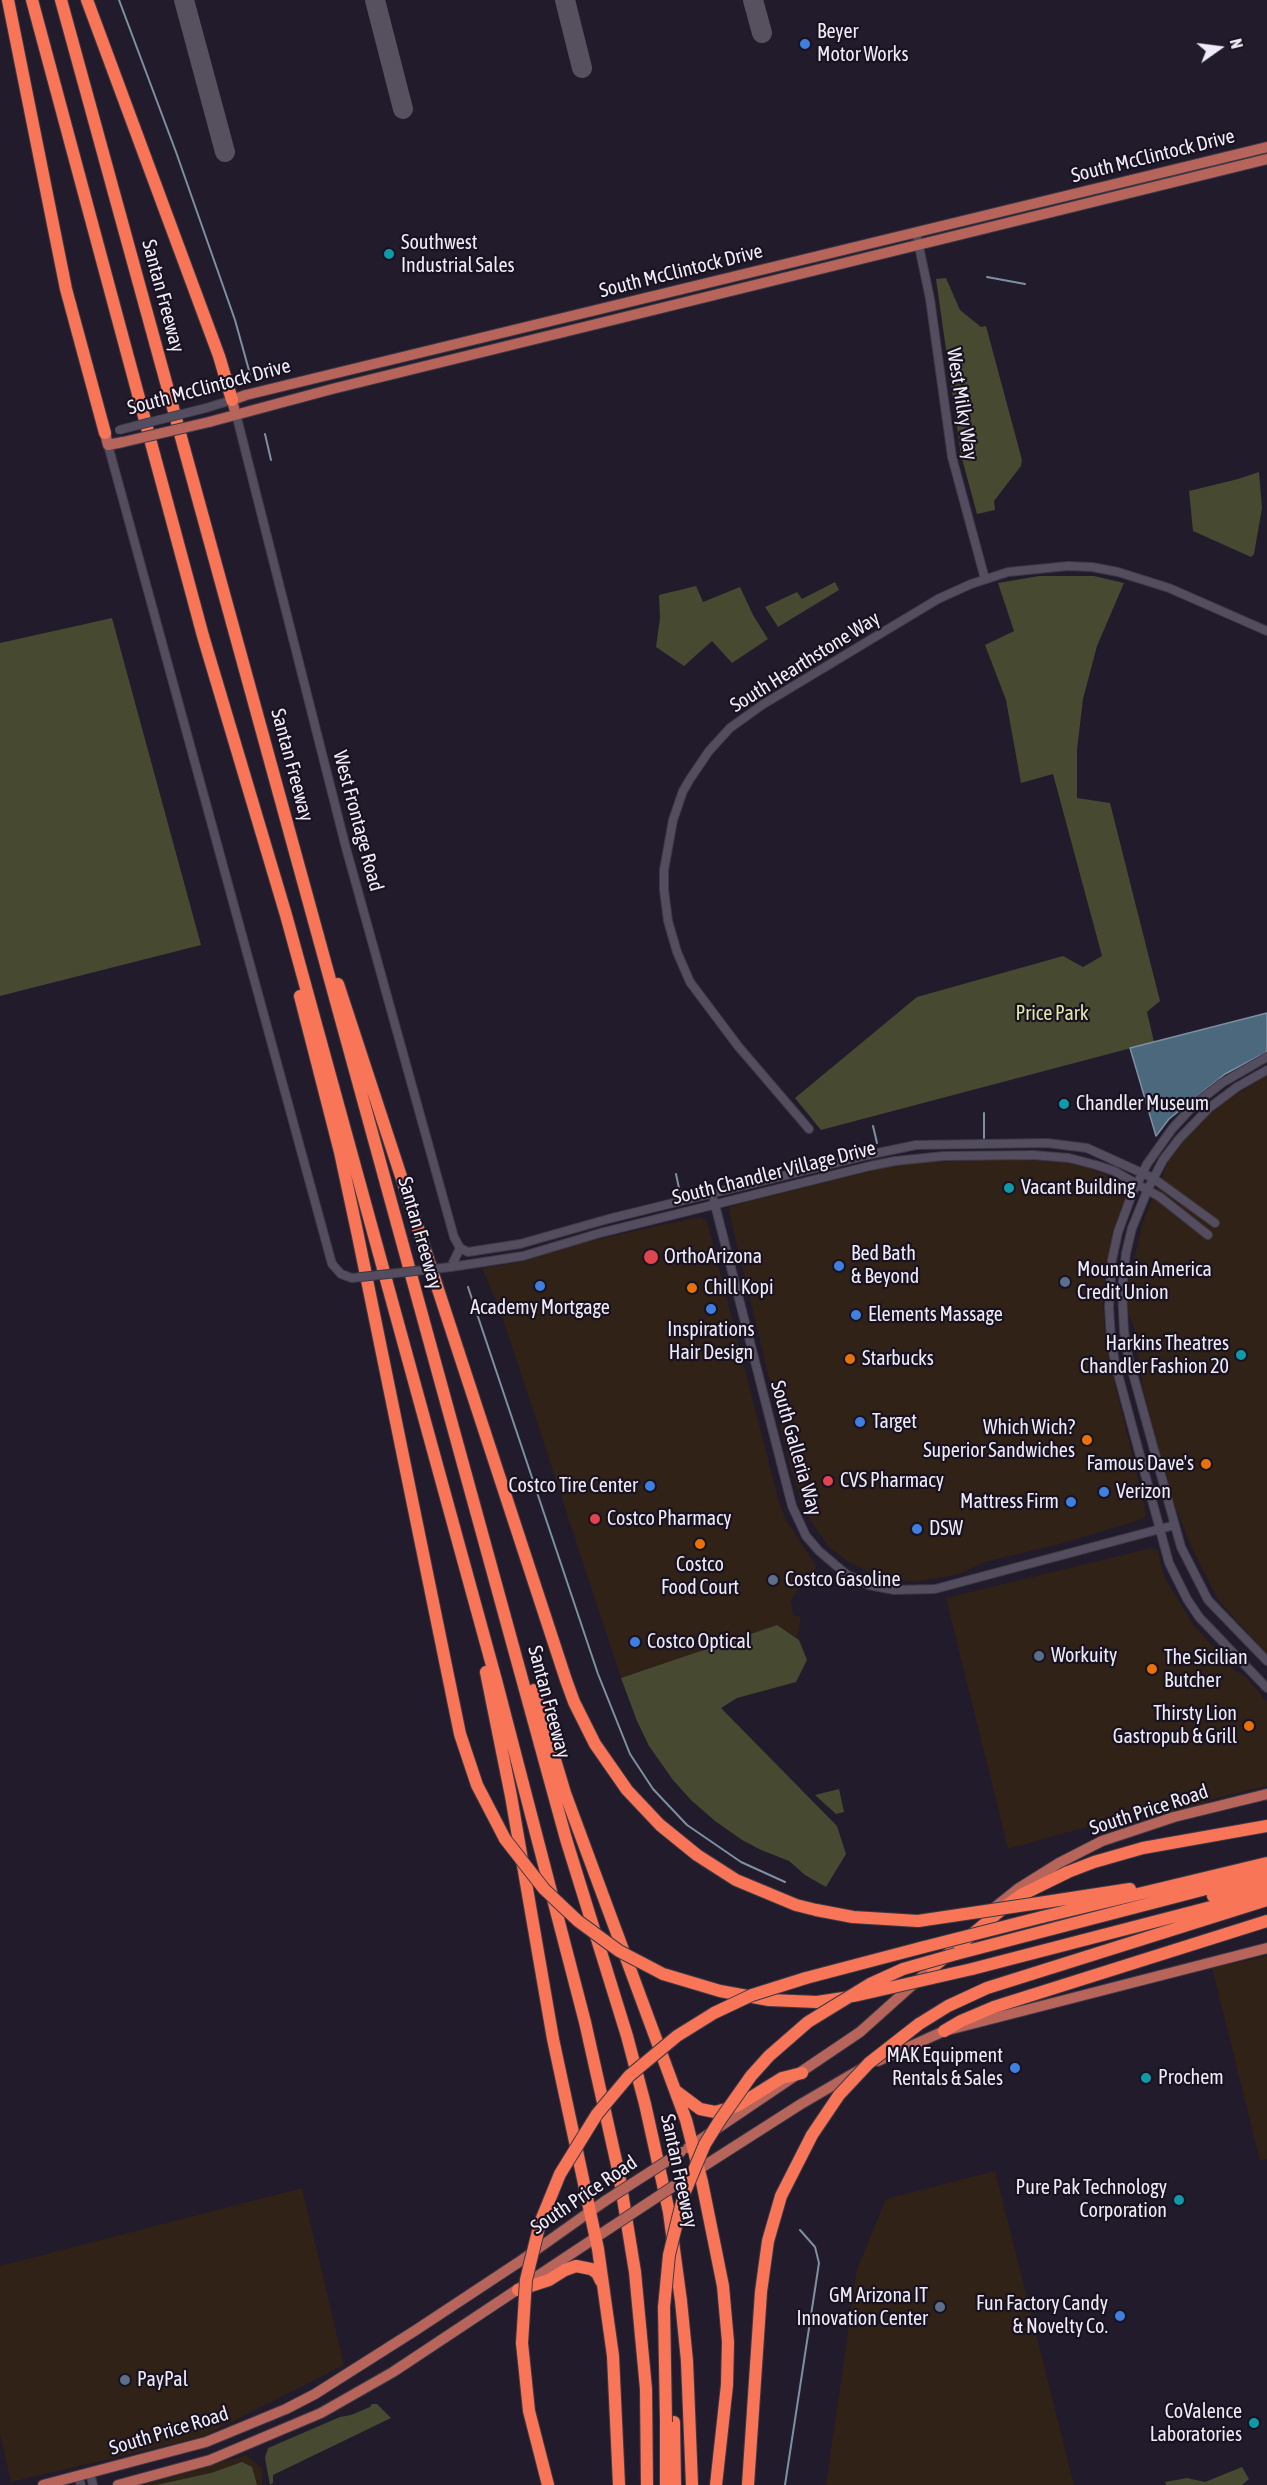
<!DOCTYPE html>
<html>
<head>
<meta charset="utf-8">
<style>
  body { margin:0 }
  #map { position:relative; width:1267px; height:2485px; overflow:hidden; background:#211b2b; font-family:"Asap Condensed",sans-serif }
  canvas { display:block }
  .north { position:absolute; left:1189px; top:18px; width:60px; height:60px; -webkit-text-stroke:4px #181221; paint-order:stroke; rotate:76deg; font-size:16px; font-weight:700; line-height:24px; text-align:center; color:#f0ecf7 }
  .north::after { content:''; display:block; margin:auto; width:21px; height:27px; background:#f0ecf7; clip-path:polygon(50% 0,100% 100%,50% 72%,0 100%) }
</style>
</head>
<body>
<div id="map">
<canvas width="1267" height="2485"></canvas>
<div class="north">N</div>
</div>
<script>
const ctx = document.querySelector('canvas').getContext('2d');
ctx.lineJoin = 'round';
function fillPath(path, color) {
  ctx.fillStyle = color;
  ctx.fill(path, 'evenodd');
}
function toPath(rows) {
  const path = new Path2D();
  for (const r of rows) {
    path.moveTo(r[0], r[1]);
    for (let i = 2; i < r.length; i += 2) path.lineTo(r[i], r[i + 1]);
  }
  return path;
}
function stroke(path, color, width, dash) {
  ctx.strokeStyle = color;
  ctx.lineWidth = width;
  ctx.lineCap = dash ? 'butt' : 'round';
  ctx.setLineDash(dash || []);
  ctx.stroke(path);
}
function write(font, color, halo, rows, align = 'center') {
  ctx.font = font + ' "Asap Condensed",sans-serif';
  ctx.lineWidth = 4.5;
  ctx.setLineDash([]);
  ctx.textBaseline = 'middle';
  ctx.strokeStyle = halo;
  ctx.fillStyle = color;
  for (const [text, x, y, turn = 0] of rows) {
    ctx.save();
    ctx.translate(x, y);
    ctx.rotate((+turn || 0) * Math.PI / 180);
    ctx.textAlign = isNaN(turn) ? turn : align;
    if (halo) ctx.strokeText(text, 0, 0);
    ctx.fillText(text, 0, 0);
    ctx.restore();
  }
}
const commercial = toPath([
  [1267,1076,1267,1655,1219,1601,1191,1546,1174,1504,1154,1431,1143,1390,1134,1327,1126,1308,1127,1286,1144,1219,1169,1160,1183,1142,1211,1113,1228,1099],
  [1003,1159,1062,1162,1082,1166,1107,1175,1126,1186,1127,1193,1117,1220,1108,1259,1103,1298,1105,1330,1108,1354,1146,1513,1145,1517,1137,1521,1060,1544,985,1562,962,1573,944,1577,913,1582,877,1576,847,1561,829,1547,805,1513,790,1465,729,1212,730,1207,742,1203,904,1163],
  [699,1217,707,1221,709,1229,779,1502,786,1520,816,1566,815,1571,791,1599,793,1615,801,1617,797,1638,777,1625,621,1678,501,1313,482,1268,521,1262,585,1242],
  [1151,1548,1158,1551,1164,1576,1192,1623,1233,1669,1246,1677,1267,1702,1267,1786,1213,1799,1206,1802,1204,1806,1169,1815,1166,1805,1008,1849,946,1598],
  [1267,1956,1267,2159,1260,2161,1212,1968],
  [995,2171,1074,2485,826,2485,857,2269,886,2199],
  [302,2188,344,2365,202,2437,11,2482,0,2434,0,2266],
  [246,2455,263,2469,262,2485,144,2485]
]);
const green = toPath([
  [946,278,960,310,981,327,986,326,1022,460,1021,466,994,501,995,510,977,514,961,455,936,279],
  [1259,472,1262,508,1254,554,1251,557,1193,531,1189,491,1238,479],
  [1039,576,1094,576,1124,583,1097,646,1083,699,1077,750,1077,798,1110,803,1160,1001,1147,1012,1154,1042,821,1130,795,1098,917,997,1063,956,1083,967,1102,956,1053,774,1021,783,1006,700,985,645,1014,631,998,583],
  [835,582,839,590,778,627,765,607,797,592,802,599],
  [696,586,703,602,740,587,753,615,768,639,732,663,712,641,684,666,656,647,660,618,659,595],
  [112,618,201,945,0,996,0,643],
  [777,1625,799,1640,807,1660,796,1682,737,1698,721,1708,837,1826,846,1854,826,1887,805,1875,789,1861,761,1850,742,1840,715,1821,691,1800,673,1780,649,1746,637,1721,621,1678],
  [839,1789,844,1812,836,1814,815,1795],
  [372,2404,377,2404,391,2418,273,2475,273,2483,270,2485,265,2458,268,2448,340,2417,351,2415,370,2407],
  [242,2462,252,2467,257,2485,156,2485,211,2473],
  [1242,2467,1249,2479,1242,2485,1166,2485,1165,2482,1187,2478,1205,2482]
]);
const water = toPath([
  [1267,1013,1267,1052,1225,1074,1169,1119,1156,1136,1130,1048,1267,1013]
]);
const stream = toPath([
  [119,0,176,152,235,320,250,374],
  [987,277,1025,284],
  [265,434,271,460],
  [984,1113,984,1138],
  [873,1126,877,1143],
  [676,1174,680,1193],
  [468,1287,598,1674,630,1754,653,1789,687,1825,741,1862,785,1882],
  [785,2485,819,2263,815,2247,800,2230]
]);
const taxiway = toPath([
  [184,0,225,152],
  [375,0,403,109],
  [565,0,582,68],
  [753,0,762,33]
]);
const minor = toPath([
  [916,232,930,299,952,457,985,579],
  [206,408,232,400],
  [236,414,346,848,454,1237,460,1248],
  [108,445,332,1264,341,1274,352,1278],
  [1267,1057,1222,1083,1195,1104,1172,1129,1147,1164,1132,1194,1118,1232,1112,1260,1109,1307,1111,1339,1115,1363,1169,1563,1187,1599,1199,1617,1267,1688],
  [1267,1070,1237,1087,1209,1108,1179,1139,1163,1160,1148,1189,1132,1228,1126,1253,1122,1290,1124,1331,1128,1356,1181,1547,1208,1600,1267,1661],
  [809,1129,738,1046,690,982,677,952,668,921,664,890,664,870,673,820,683,791,690,779,709,751,730,728,762,705,938,599,971,584,1008,572,1068,566,1092,567,1118,572,1169,588,1267,631],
  [714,1201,792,1506,806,1536,819,1551,846,1574,869,1585,894,1590,935,1589,1175,1525],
  [460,1248,468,1252,520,1244,608,1219,868,1155,916,1145,1047,1143,1087,1148,1153,1178,1215,1223],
  [451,1267,523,1256,600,1233,870,1166,895,1161,944,1156,1033,1155,1069,1158,1096,1165,1114,1171,1160,1197,1208,1235],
  [451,1267,460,1248],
  [90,2473,93,2485],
  [78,2476,81,2485]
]);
const major = toPath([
  [234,408,232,400,246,395,1267,147],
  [209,422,332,389,1267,159],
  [105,433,108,445,123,442],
  [989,1912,1019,1888,1059,1863,1102,1841,1174,1817,1267,1794],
  [878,2061,944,2031,1267,1948],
  [688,2148,860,2032,937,1963],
  [693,2173,801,2104,861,2069],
  [43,2485,206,2442,286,2409,315,2394,416,2330,519,2262,605,2201],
  [118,2485,210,2460,321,2413,393,2372,610,2228]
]);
const highway = toPath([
  [8,0,66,289,105,433],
  [32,0,203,636,286,915,496,1680,585,2022,619,2174,635,2272,646,2389,647,2485],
  [61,0,566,1839,627,2036,645,2104,669,2212,681,2301,687,2361,692,2485],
  [87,0,219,356,232,400],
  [338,984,566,1680,574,1702,595,1744,627,1790,660,1825,697,1855,736,1880,796,1905,816,1910,853,1917,918,1921],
  [300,996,340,1152,358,1236,460,1734,477,1785,505,1839],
  [486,1672,511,1796,553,2039,598,2249,613,2356,619,2485],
  [534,1690,565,1793,686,2120,702,2182,723,2286,728,2342,727,2385,716,2485],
  [1213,1896,1267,1883],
  [1039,1903,1130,1889],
  [1042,1917,1267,1863],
  [956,1954,1267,1873],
  [932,1968,1006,1906,1021,1895,1068,1872,1094,1862,1143,1848,1267,1826],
  [972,1969,1265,1893],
  [663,1974,720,1991,769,2000,817,2002,850,1997],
  [806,1978,924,1947],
  [919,2024,948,2006,987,1988,1267,1900],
  [944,2031,961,2021,994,2007,1267,1921],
  [676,2091,700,2109,715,2112,737,2106,782,2078,802,2073],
  [518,2290,549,2280,565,2270,576,2266,591,2269,597,2273,601,2281],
  [522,2343,529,2411,548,2485],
  [674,2422,675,2485],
  [666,2424,666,2485],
  [748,2485,761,2292,768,2241,781,2196,812,2135]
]);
const minorBridge = toPath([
  [119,430,206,408],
  [352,1278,451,1267]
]);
const majorBridge = toPath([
  [123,442,209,422],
  [605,2201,681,2152],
  [610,2228,686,2178]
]);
const highwayBridge = toPath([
  [505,1839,544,1889,578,1921,619,1951,663,1974],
  [918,1921,1039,1903],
  [924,1947,1042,1917],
  [854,1996,972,1969],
  [812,2135,839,2095,869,2063,919,2024],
  [522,2343,526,2280,540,2223,560,2174,597,2114,629,2076,677,2036,714,2013,752,1995,806,1978],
  [666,2422,664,2307,669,2255,684,2194,705,2144,720,2120,751,2076,769,2056,808,2022,870,1984,903,1969,956,1954]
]);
const markers = [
  [805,44,6,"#3f7fe0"],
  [389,254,6,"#0f9aa8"],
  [1064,1104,6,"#0f9aa8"],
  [1009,1188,6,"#0f9aa8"],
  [651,1257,8,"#e0444e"],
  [839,1266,6,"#3f7fe0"],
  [1065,1282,6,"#5c6f8a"],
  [540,1286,6,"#3f7fe0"],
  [692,1288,6,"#e8710a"],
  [711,1309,6,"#3f7fe0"],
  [856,1315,6,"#3f7fe0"],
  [1241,1355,6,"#0f9aa8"],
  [850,1359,6,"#e8710a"],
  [860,1422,6,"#3f7fe0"],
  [1087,1440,6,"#e8710a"],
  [1206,1464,6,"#e8710a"],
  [828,1481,6,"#e0444e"],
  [650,1486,6,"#3f7fe0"],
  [1104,1492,6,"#3f7fe0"],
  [1071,1502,6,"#3f7fe0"],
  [595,1519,6,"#e0444e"],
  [917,1529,6,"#3f7fe0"],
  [700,1544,6,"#e8710a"],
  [773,1580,6,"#5c6f8a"],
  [635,1642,6,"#3f7fe0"],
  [1039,1656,6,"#5c6f8a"],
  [1152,1669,6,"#e8710a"],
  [1249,1726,6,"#e8710a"],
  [1015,2068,6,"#3f7fe0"],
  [1146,2078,6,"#0f9aa8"],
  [1179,2200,6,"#0f9aa8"],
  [940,2307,6,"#5c6f8a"],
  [1120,2316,6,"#3f7fe0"],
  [125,2380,6,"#5c6f8a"],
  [1254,2423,6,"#0f9aa8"]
];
const poiNames = [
  ["Beyer",817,32],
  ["Motor Works",817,55],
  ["Southwest",401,243],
  ["Industrial Sales",401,266],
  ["Chandler Museum",1076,1104],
  ["Vacant Building",1021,1188],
  ["Bed Bath",851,1254],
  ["& Beyond",851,1277],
  ["OrthoArizona",664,1257],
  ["Mountain America",1077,1270],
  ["Credit Union",1077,1293],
  ["Chill Kopi",704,1288],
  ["Academy Mortgage",540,1308,"center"],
  ["Elements Massage",868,1315],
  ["Inspirations",711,1330,"center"],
  ["Hair Design",711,1353,"center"],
  ["Harkins Theatres",1229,1344,"right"],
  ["Chandler Fashion 20",1229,1367,"right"],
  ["Starbucks",862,1359],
  ["Target",872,1422],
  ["Which Wich?",1075,1428,"right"],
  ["Superior Sandwiches",1075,1451,"right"],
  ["Famous Dave's",1194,1464,"right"],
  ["CVS Pharmacy",840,1481],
  ["Costco Tire Center",638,1486,"right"],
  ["Verizon",1116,1492],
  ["Mattress Firm",1059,1502,"right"],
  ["Costco Pharmacy",607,1519],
  ["DSW",929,1529],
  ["Costco",700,1565,"center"],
  ["Food Court",700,1588,"center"],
  ["Costco Gasoline",785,1580],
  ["Costco Optical",647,1642],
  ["Workuity",1051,1656],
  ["The Sicilian",1164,1658],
  ["Butcher",1164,1681],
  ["Thirsty Lion",1237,1714,"right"],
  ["Gastropub & Grill",1237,1737,"right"],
  ["MAK Equipment",1003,2056,"right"],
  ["Rentals & Sales",1003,2079,"right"],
  ["Prochem",1158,2078],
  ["Pure Pak Technology",1167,2188,"right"],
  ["Corporation",1167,2211,"right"],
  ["GM Arizona IT",928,2296,"right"],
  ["Innovation Center",928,2319,"right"],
  ["Fun Factory Candy",1108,2304,"right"],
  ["& Novelty Co.",1108,2327,"right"],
  ["PayPal",137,2380],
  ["CoValence",1242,2412,"right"],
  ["Laboratories",1242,2435,"right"]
];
const streetNames = [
  ["South McClintock Drive",1153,156,-14],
  ["South McClintock Drive",681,271,-14],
  ["Santan Freeway",163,296,75],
  ["South McClintock Drive",209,387,-15],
  ["West Milky Way",962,404,81],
  ["South Hearthstone Way",805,662,-32],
  ["Santan Freeway",292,765,75],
  ["West Frontage Road",358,821,75],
  ["South Chandler Village Drive",774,1173,-14],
  ["Santan Freeway",420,1233,74],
  ["South Galleria Way",796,1448,74],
  ["Santan Freeway",549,1702,75],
  ["South Price Road",1149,1810,-18],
  ["Santan Freeway",679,2171,78],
  ["South Price Road",584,2195,-34],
  ["South Price Road",169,2431,-17]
];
const parkNames = [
  ["Price Park",1052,1014]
];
fillPath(commercial, '#302216');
fillPath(green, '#474931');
fillPath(water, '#4c687c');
stroke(water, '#7d90a1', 1.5);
stroke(stream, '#7d90a1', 2);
stroke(taxiway, '#56505f', 20);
stroke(minor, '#3d3945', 10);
stroke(major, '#3d3945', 12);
stroke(highway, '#3d3945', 14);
stroke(minor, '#544d5f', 8);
stroke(major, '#b7655b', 10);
stroke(highway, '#f97558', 12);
stroke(minorBridge, '#3d3945', 10, []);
stroke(majorBridge, '#3d3945', 12, []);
stroke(highwayBridge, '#3d3945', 14, []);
stroke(minorBridge, '#544d5f', 8);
stroke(majorBridge, '#b7655b', 10);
stroke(highwayBridge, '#f97558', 12);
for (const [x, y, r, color] of markers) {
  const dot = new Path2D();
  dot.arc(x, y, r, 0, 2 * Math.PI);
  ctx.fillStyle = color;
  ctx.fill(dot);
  stroke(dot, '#181221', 2);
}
write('20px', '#f0ecf7', '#181221', poiNames, 'left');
write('20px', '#f0ecf7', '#181221', streetNames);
write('20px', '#e2e7ad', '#181221', parkNames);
</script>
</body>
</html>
